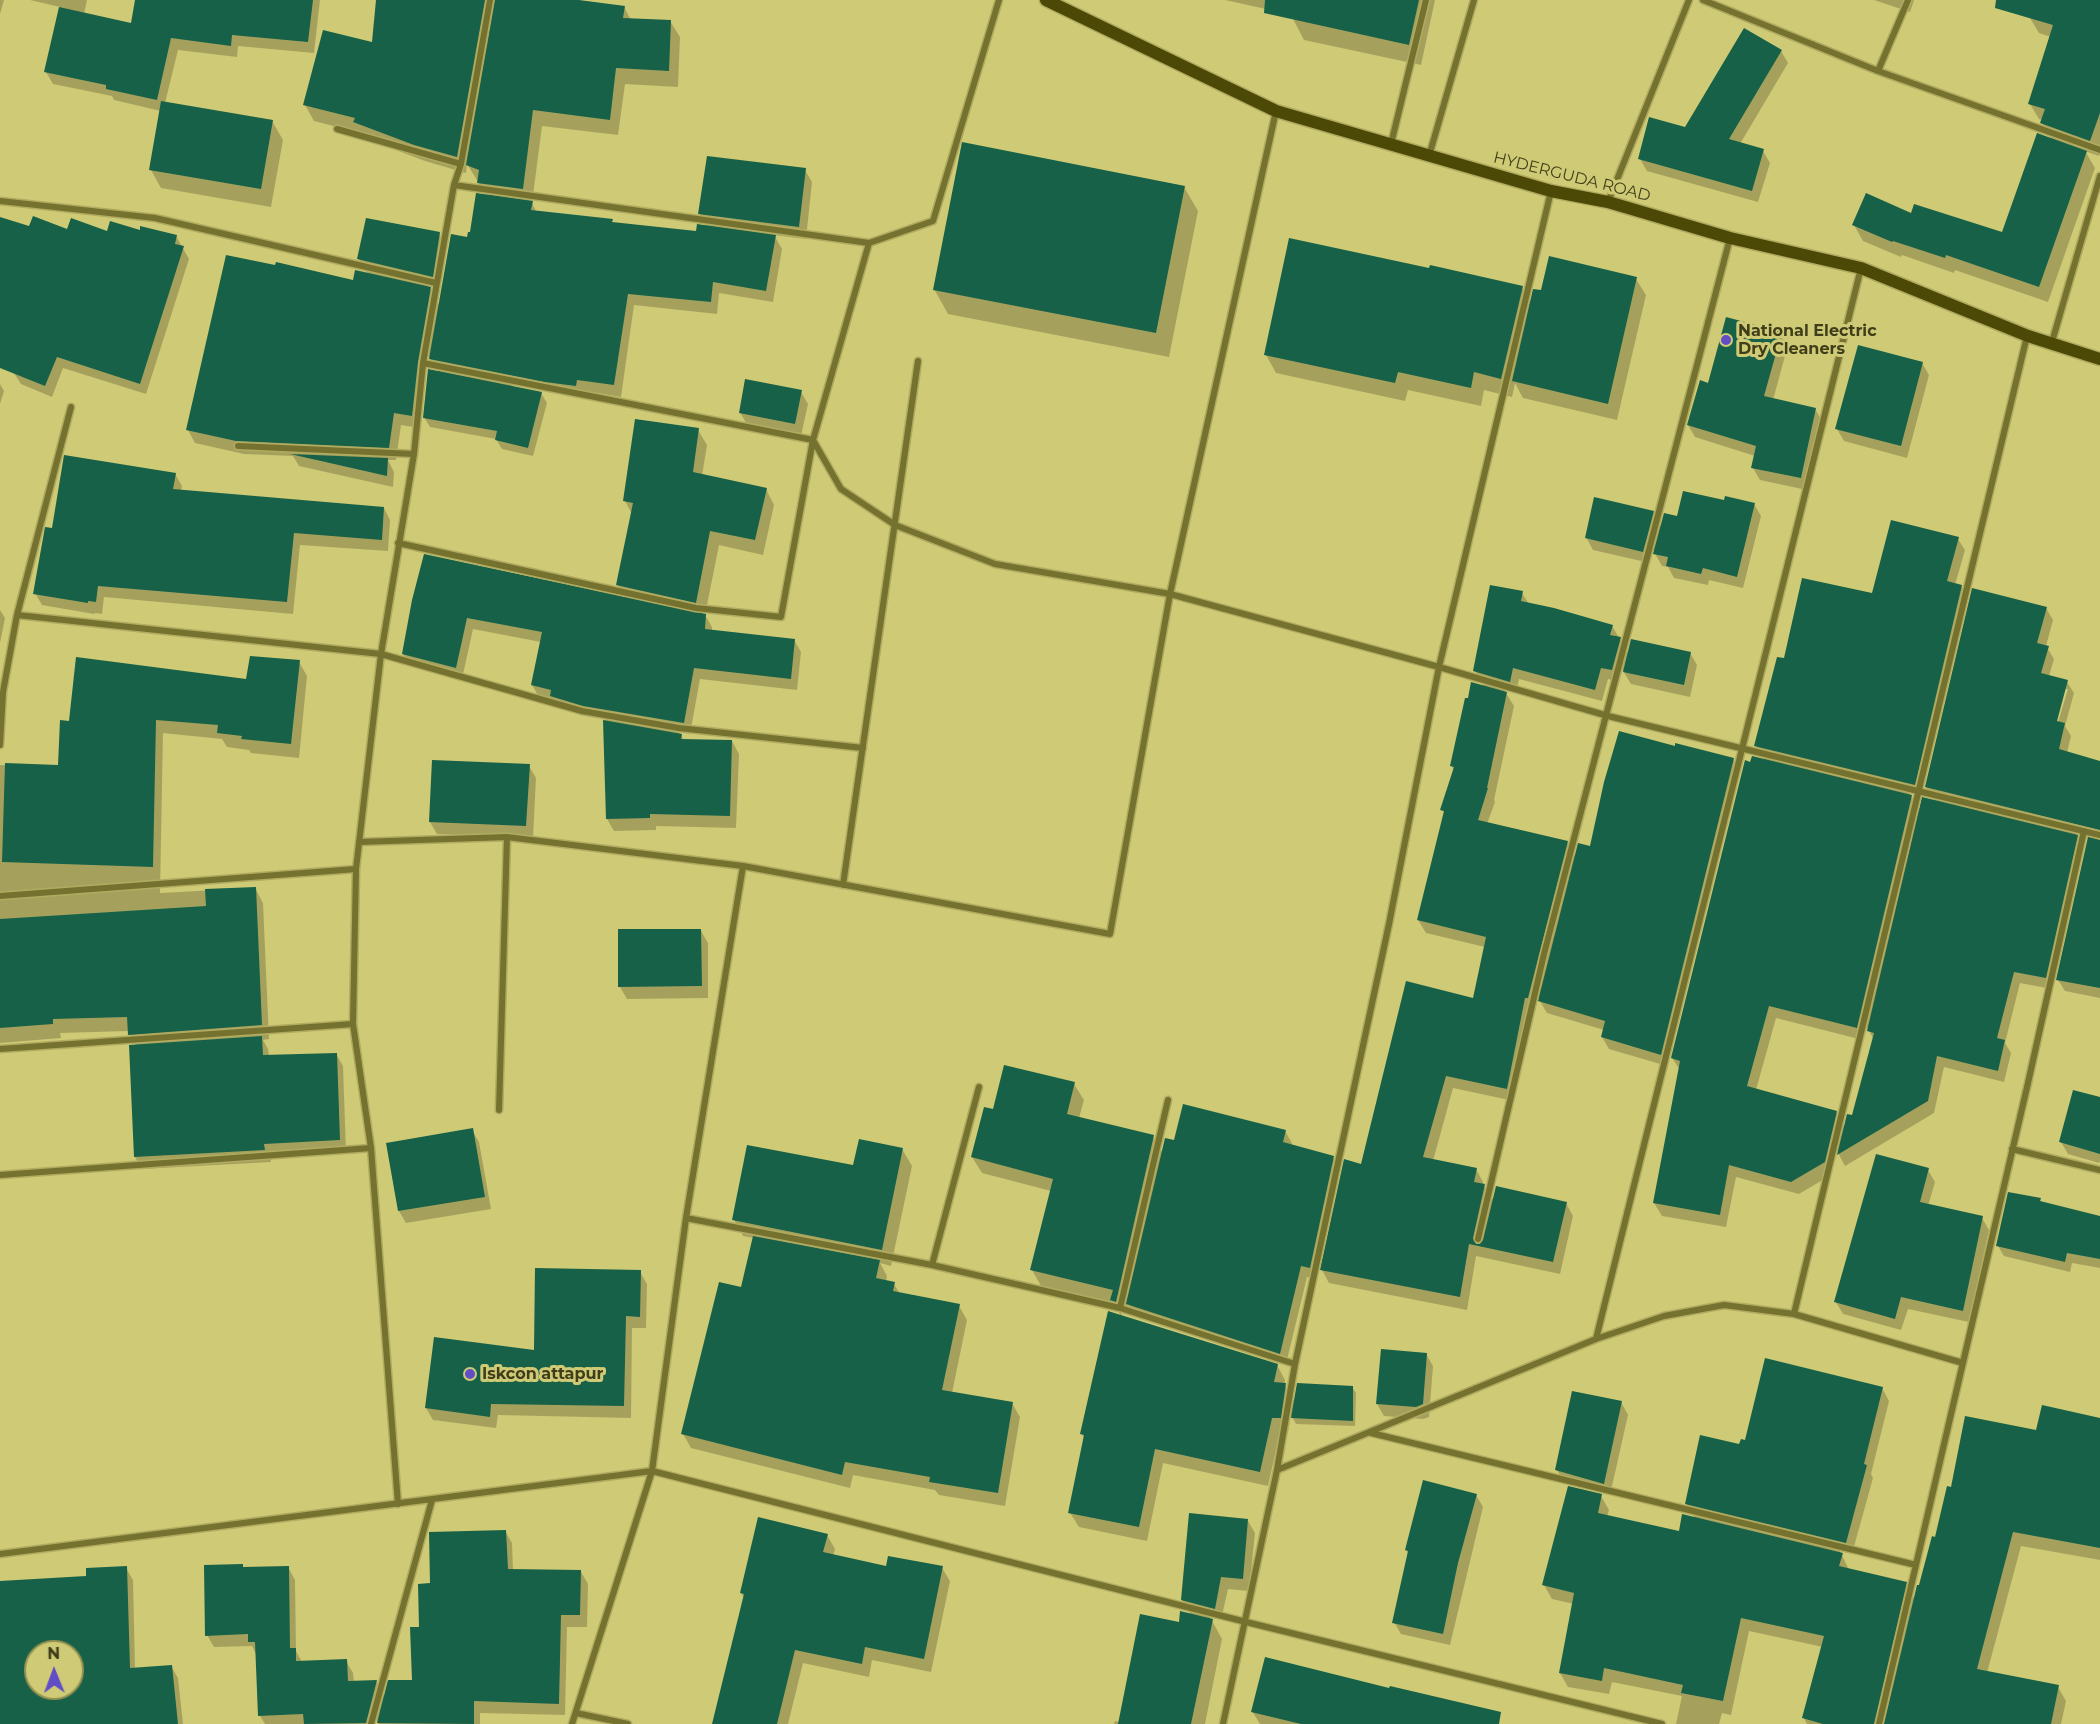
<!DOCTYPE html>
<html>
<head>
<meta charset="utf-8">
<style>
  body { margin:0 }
  #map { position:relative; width:2100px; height:1724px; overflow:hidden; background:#cfca75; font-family:Montserrat,sans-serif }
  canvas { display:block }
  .north { position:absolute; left:24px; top:1640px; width:60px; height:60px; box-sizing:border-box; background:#cfca75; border:2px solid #969251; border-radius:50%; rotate:359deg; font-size:16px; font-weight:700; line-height:24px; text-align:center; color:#403e1a }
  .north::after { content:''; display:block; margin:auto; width:21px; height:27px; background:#614dc6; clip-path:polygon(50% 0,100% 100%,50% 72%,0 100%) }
</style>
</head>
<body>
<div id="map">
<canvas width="2100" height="1724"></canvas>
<div class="north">N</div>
</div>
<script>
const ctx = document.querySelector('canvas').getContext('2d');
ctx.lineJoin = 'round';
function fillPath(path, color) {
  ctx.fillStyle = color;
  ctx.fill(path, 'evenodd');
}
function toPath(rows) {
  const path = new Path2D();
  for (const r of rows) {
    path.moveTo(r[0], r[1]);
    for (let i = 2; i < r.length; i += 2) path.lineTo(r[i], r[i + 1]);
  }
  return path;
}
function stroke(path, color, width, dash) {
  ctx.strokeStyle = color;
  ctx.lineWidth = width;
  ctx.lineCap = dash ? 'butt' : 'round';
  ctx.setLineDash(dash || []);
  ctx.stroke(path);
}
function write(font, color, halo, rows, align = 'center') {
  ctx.font = font + ' Montserrat,sans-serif';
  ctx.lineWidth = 6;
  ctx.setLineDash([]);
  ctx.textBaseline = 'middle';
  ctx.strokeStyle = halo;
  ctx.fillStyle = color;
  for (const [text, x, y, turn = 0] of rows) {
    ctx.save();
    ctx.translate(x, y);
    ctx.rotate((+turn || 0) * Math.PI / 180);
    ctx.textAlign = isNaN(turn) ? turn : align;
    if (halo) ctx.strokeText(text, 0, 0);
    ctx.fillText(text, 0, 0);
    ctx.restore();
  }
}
const shadow = toPath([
  [0,0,4,0,0,14],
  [30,0,87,0,84,14,132,25,137,0,320,0,314,53,238,46,237,57,178,50,165,103,272,121,283,140,271,207,161,188,151,170,161,111,114,100,112,96,53,84,46,72,60,7],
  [378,0,567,0,624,7,631,20,670,21,680,37,678,87,625,84,618,135,542,126,532,203,537,213,612,221,613,224,697,233,708,227,700,214,805,170,812,182,806,239,774,235,782,249,773,302,719,293,717,314,634,305,621,397,584,391,583,398,513,385,512,387,541,393,547,403,533,456,502,449,496,439,430,427,424,417,439,373,428,355,419,428,401,425,396,460,388,460,394,472,393,487,299,466,293,456,244,454,195,443,188,430,354,281,368,274,359,259,439,234,446,246,439,288,428,286,440,306,472,234,487,196,467,164,466,173,425,161,364,138,361,133,314,121,305,105,373,44],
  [1225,0,1435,0,1421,65,1304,40,1293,19,1293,15],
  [1874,0,1914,0,1910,12],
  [2036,0,2100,0,2100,153,2099,156,2085,151,2095,168,2048,302,1955,270,1954,273,1902,255,1901,257,1863,241,1854,225,1912,215,2003,234,2052,140,2042,123,2043,120,2039,119,2030,104,2051,37,2039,33,2030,18],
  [1781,51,1788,63,1740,144,1763,151,1770,163,1758,202,1647,171,1640,159,1685,129],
  [1184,187,1198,211,1169,357,948,314,934,289],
  [0,218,29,228,108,233,141,232,176,236,189,259,146,394,63,368,52,397,21,384,14,373,0,292],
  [1636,279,1646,295,1617,420,1523,398,1515,383,1512,397,1484,390,1481,406,1408,390,1405,401,1276,373,1266,355,1522,288,1531,304,1542,292],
  [1781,333,1788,345,1773,400,1815,409,1822,421,1807,490,1760,480,1753,468,1755,456,1695,437,1688,425,1709,385],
  [1922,363,1929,375,1907,458,1844,441,1837,429],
  [0,384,4,391,0,404],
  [801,392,808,404,801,436,747,425,740,412],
  [698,430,707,445,702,476,766,489,774,505,763,555,719,545,705,615,712,627,712,631,794,640,801,652,797,690,700,679,690,734,679,732,684,740,732,741,739,754,736,828,656,826,656,830,614,831,607,819,605,719,558,708,553,700,539,697,532,685,541,642,473,629,462,679,410,666,403,654,414,600,626,599,618,585,632,514,625,501],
  [175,474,182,486,181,491,384,508,390,520,388,551,300,545,293,614,104,597,102,614,95,613,94,614,42,605,35,593,53,530],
  [1725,502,1754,504,1761,516,1743,588,1709,580,1708,585,1674,578,1668,567,1662,566,1653,550,1650,563,1593,550,1586,537,1653,512,1662,528,1678,518],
  [1958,539,1965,550,1955,585,1961,586,1968,598,1921,796,1909,793,1920,812,1935,802,1926,787,2046,608,2053,620,2046,646,2054,659,2049,676,2067,682,2074,693,2065,726,2071,736,2067,753,2100,763,2100,998,2065,991,2058,980,2089,838,2076,834,2084,848,2052,989,2020,983,2005,1043,2011,1053,2004,1082,1944,1067,1934,1113,1845,1166,1837,1151,1831,1175,1799,1194,1736,1177,1726,1227,1662,1216,1654,1203,1680,1070,1672,1058,1751,763,1765,761,1756,746,1785,660,1873,595],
  [2064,689,2068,689,2056,729,2053,728],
  [1776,1018,1863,1040,1867,1027,1874,1040,1853,1117,1845,1128,1836,1112,1756,1090],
  [1522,593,1529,604,1612,626,1629,654,1690,653,1697,665,1690,697,1631,684,1622,669,1619,682,1608,679,1602,701,1519,679,1516,693,1504,690,1514,706,1494,800,1495,802,1487,824,1567,842,1576,858,1591,848,1676,748,1733,759,1740,770,1667,1066,1609,1049,1602,1037,1604,1030,1547,1013,1538,998,1535,1010,1532,1009,1514,1101,1453,1088,1433,1161,1476,1169,1483,1182,1483,1185,1494,1201,1566,1203,1573,1216,1560,1274,1476,1256,1467,1310,1329,1283,1322,1270,1362,1166,1474,1000,1485,947,1426,933,1418,920,1445,814,1442,810,1454,771,1452,766,1484,687,1475,671],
  [0,610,5,618,0,643],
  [299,662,307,676,299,758,251,753,249,750,227,747,222,739,163,733,160,893,255,888,263,903,269,1039,263,1040,268,1049,269,1056,336,1054,343,1066,346,1152,270,1155,271,1162,142,1169,135,1157,136,1046,129,1031,60,1033,61,1038,0,1043,0,765,60,767,70,722,248,681],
  [529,766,536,778,533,838,437,834,430,822],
  [701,931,708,943,708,998,627,999,620,987],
  [1074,1084,1084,1100,1079,1118,1153,1137,1163,1153,1175,1142,1285,1131,1292,1143,1291,1146,1333,1158,1340,1169,1316,1279,1307,1277,1286,1364,1134,1316,1128,1304,1125,1315,1119,1304,1117,1306,1123,1317,1277,1365,1285,1380,1284,1384,1295,1402,1352,1387,1356,1393,1355,1426,1296,1424,1291,1415,1288,1432,1280,1432,1268,1486,1163,1463,1147,1541,1079,1527,1070,1513,1085,1440,1082,1434,1121,1316,1114,1304,1041,1286,1032,1270,1051,1191,982,1173,972,1157,994,1111],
  [2100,1099,2100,1161,2099,1163,2068,1154,2061,1142],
  [472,1130,479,1142,491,1209,406,1223,399,1211,388,1144],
  [902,1149,912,1166,891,1266,880,1263,887,1276,886,1282,894,1284,900,1294,959,1306,967,1320,952,1393,1012,1403,1020,1417,1005,1506,939,1495,935,1490,853,1475,850,1488,691,1448,683,1434,742,1289,754,1238,743,1236,734,1220,854,1167],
  [1928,1170,1935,1182,1928,1206,1982,1218,1989,1230,1969,1322,1908,1309,1901,1330,1843,1314,1836,1302],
  [2040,1200,2042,1203,2100,1217,2100,1268,2072,1263,2070,1272,2004,1256,1998,1246],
  [640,1272,647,1284,646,1328,632,1328,631,1418,498,1415,496,1428,433,1420,426,1408,535,1352],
  [1426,1354,1433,1366,1429,1417,1423,1419,1384,1416,1377,1404],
  [1882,1388,1889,1401,1871,1474,1873,1478,1852,1554,1840,1551,1849,1570,1906,1584,1915,1600,1952,1488,2038,1432,2100,1420,2100,1560,2021,1546,1987,1673,2058,1687,2066,1701,2061,1724,1807,1724,1804,1718,1823,1647,1749,1631,1731,1715,1722,1713,1719,1724,1676,1724,1682,1696,1612,1682,1609,1694,1568,1687,1560,1673,1574,1604,1552,1599,1544,1585,1601,1496,1609,1510,1607,1517,1680,1533,1695,1518,1686,1503,1740,1445],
  [1621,1402,1628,1415,1610,1495,1564,1482,1557,1470],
  [1476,1495,1483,1507,1450,1645,1401,1634,1394,1622,1409,1554,1406,1550],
  [1248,1521,1255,1533,1249,1591,1228,1589,1221,1620,1210,1617,1222,1639,1205,1724,1114,1724,1115,1721,1120,1722,1180,1624,1191,1615,1182,1600],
  [505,1531,512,1543,513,1570,581,1572,588,1584,587,1627,567,1627,565,1715,480,1713,480,1724,379,1724,377,1719,375,1724,265,1724,260,1716,256,1654,252,1646,214,1647,207,1635,205,1567,288,1567,295,1580,296,1651,302,1662,346,1661,353,1673,354,1682,377,1682,385,1697,414,1681,420,1629,432,1585],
  [827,1535,835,1549,833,1556,887,1567,942,1568,950,1581,931,1672,872,1660,869,1677,803,1663,788,1724,714,1724,745,1599,741,1593],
  [126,1568,133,1580,135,1669,171,1666,178,1678,183,1724,0,1724,0,1585,88,1578],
  [36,1652,72,1652,72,1688,36,1688],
  [1252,1711,1454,1724,1260,1724]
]);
const building = toPath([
  [135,0,313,0,308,42,232,35,231,46,171,38,157,100,106,89,106,85,44,72,59,7,131,23],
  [376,0,485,0,457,157,414,145,353,122,355,118,303,105,323,30,372,42],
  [495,0,579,0,625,6,623,18,671,20,669,71,616,68,610,120,533,110,523,189,477,183,479,170,466,165],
  [1265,0,1419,0,1409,45,1264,13],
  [1996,0,2100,0,2100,113,2090,141,2040,123,2045,109,2028,104,2053,25,1995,8],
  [1744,28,1782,50,1729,139,1764,149,1752,191,1638,159,1649,117,1685,127],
  [161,101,273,120,261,189,149,170],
  [2037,133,2087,151,2039,287,1946,255,1945,258,1893,241,1892,242,1852,225,1866,193,1911,213,1914,204,2002,232],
  [962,142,1185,186,1156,333,933,290],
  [707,156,806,168,799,227,698,214],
  [476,193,533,201,531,210,613,219,612,222,696,231,697,224,776,235,766,291,713,282,711,302,628,294,614,385,577,380,576,386,545,382,429,359,451,234,467,237,468,232,470,232],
  [33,216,67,229,71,218,107,231,110,221,140,230,140,226,177,235,175,244,184,246,140,384,57,357,45,386,0,368,0,217,29,226],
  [366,218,440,232,433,277,357,259],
  [1289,238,1429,268,1430,265,1523,286,1501,379,1474,372,1471,388,1398,372,1395,383,1264,355],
  [226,255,275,265,276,262,353,280,355,270,431,287,418,362,412,416,394,413,389,448,236,441,186,430],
  [1549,256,1637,277,1608,404,1512,381,1533,289,1541,290],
  [1726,317,1782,332,1764,396,1816,408,1801,478,1751,468,1756,446,1687,425,1700,380,1708,383],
  [1858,345,1923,362,1901,446,1835,429],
  [428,369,542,392,528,448,495,440,497,431,423,418],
  [745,379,802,390,795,424,739,413],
  [635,419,699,428,693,472,767,488,755,540,710,531,696,603,616,585,633,503,623,501],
  [290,454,388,458,387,476],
  [64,455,176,473,173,489,384,507,382,540,294,533,287,602,98,586,96,602,88,601,88,603,33,594,45,527,52,528],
  [1683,491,1724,500,1725,496,1755,503,1737,577,1703,568,1701,574,1666,566,1668,557,1653,554,1664,513,1677,516],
  [1594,497,1654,511,1643,552,1585,538],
  [1891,520,1959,537,1947,581,1962,585,1915,785,1754,746,1777,657,1784,658,1802,578,1872,593],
  [424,554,706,614,705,629,795,639,791,679,694,668,684,723,583,706,550,696,551,690,531,685,542,632,467,618,456,668,402,654,412,600],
  [1490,585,1523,591,1521,601,1554,608,1613,625,1610,635,1621,637,1612,670,1601,668,1595,690,1513,668,1510,682,1473,671],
  [1972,588,2047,607,2037,643,2049,646,2041,673,2068,680,2057,721,2065,723,2059,749,2100,761,2100,830,1925,787],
  [1631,639,1691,652,1684,685,1623,672],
  [250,656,300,660,291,744,241,739,242,736,217,733,218,725,156,720,153,867,2,862,5,763,58,765,60,720,69,721,76,657,246,679],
  [1471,682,1507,692,1487,788,1488,788,1478,820,1568,841,1528,998,1525,998,1507,1089,1446,1076,1423,1157,1477,1168,1474,1182,1485,1184,1473,1238,1476,1244,1480,1244,1483,1240,1496,1186,1567,1202,1553,1262,1469,1244,1460,1297,1320,1270,1344,1159,1361,1164,1406,981,1473,998,1486,937,1417,920,1444,811,1440,810,1454,767,1450,766,1465,698,1468,698],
  [603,720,682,734,681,739,732,740,730,816,650,814,650,818,606,819],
  [1619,731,1675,746,1675,743,1734,758,1661,1055,1601,1037,1605,1021,1538,1001,1578,843,1590,846,1604,782],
  [1752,756,1912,795,1857,1028,1769,1006,1747,1086,1837,1111,1825,1162,1791,1182,1729,1165,1720,1215,1653,1203,1680,1061,1671,1058,1745,760,1750,762],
  [432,760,530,764,526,826,429,822],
  [1922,797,2078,835,2046,978,2014,972,1997,1038,2005,1040,1998,1071,1937,1056,1928,1101,1837,1155,1847,1114,1852,1115,1874,1033,1867,1031],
  [2088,837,2100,840,2100,988,2056,980],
  [256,887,262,1025,128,1035,127,1017,53,1019,53,1024,0,1028,0,919,206,906,205,889],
  [618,929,701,929,702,986,618,987],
  [262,1036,263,1055,337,1053,340,1140,264,1144,265,1150,134,1157,129,1045],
  [1004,1065,1075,1082,1067,1114,1154,1135,1116,1302,1110,1300,1113,1290,1030,1270,1053,1179,971,1157,984,1107,993,1109],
  [2073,1090,2100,1097,2100,1154,2059,1142],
  [1183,1104,1286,1130,1283,1142,1334,1156,1310,1268,1301,1266,1280,1354,1126,1304,1165,1138,1174,1140],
  [473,1128,485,1197,398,1211,386,1143],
  [859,1139,903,1148,882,1250,732,1220,747,1145,853,1165],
  [1876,1154,1929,1168,1920,1202,1983,1216,1963,1311,1901,1297,1895,1319,1834,1302],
  [2008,1192,2041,1198,2040,1201,2100,1216,2100,1259,2067,1253,2065,1262,1996,1246],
  [753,1236,880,1260,876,1278,895,1282,893,1291,960,1304,942,1390,1013,1402,998,1493,929,1482,930,1477,845,1462,842,1475,681,1434,719,1282,741,1287],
  [535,1268,641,1270,640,1317,626,1316,624,1406,491,1404,490,1417,425,1408,434,1337,534,1350],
  [1108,1311,1278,1364,1274,1382,1286,1383,1281,1418,1272,1418,1260,1472,1155,1449,1139,1527,1068,1513,1084,1435,1080,1434],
  [1381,1349,1427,1353,1423,1404,1416,1407,1376,1404],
  [1765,1358,1883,1387,1864,1464,1867,1465,1846,1543,1685,1504,1700,1435,1739,1444,1741,1439,1745,1440],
  [1297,1383,1353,1386,1353,1421,1291,1418],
  [1572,1391,1622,1401,1604,1484,1555,1470],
  [2042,1405,2100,1418,2100,1548,2013,1532,1977,1669,2059,1685,2051,1724,1884,1724,1917,1585,1919,1585,1932,1536,1935,1537,1947,1486,1951,1487,1965,1416,2036,1430],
  [1423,1480,1477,1494,1458,1563,1443,1634,1392,1623,1408,1551,1405,1550],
  [1568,1486,1602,1494,1598,1513,1679,1531,1682,1514,1843,1553,1839,1566,1907,1582,1874,1724,1823,1724,1802,1718,1824,1636,1741,1618,1723,1701,1681,1693,1683,1685,1604,1668,1602,1681,1559,1673,1574,1593,1542,1585],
  [1189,1513,1248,1519,1243,1579,1221,1577,1215,1609,1181,1600],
  [758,1517,828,1534,823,1552,886,1566,888,1556,943,1566,924,1659,865,1647,862,1664,795,1650,777,1724,712,1724,744,1594,740,1593],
  [506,1530,508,1569,581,1570,580,1615,561,1615,559,1704,474,1701,474,1724,377,1723,388,1680,412,1680,410,1627,419,1627,418,1584,430,1583,429,1532],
  [243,1564,243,1567,289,1566,290,1648,296,1648,296,1661,347,1659,348,1681,377,1680,366,1723,304,1724,303,1714,258,1716,255,1642,248,1642,248,1634,205,1636,204,1565],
  [127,1566,130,1668,172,1665,178,1724,0,1724,0,1581,86,1576,86,1568],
  [36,1652,72,1652,72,1688,36,1688],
  [1180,1611,1213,1619,1191,1724,1118,1724,1140,1614,1179,1622],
  [1265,1657,1389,1688,1390,1686,1501,1712,1499,1724,1301,1724,1251,1712]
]);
const street = toPath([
  [1703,0,1878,71,2100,150],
  [1878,71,1908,0],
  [337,129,461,164],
  [1391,144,1426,0],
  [1429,156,1474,0],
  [454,185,869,243],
  [0,201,155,218,436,283],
  [1608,202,1689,0],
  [2052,342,2100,176],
  [423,363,813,440,841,489,895,525,995,564,1170,594,1439,667,1608,716,2100,835],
  [238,446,414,454],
  [398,543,696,608,781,617,813,440,869,243,933,221,999,0],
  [17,615,381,654,582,711,679,728,863,748],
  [0,745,3,692,17,615,71,407],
  [359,842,507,837,743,866,1110,934,1170,594,1276,111],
  [843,885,918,361],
  [0,896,356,869],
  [0,1049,353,1024],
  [499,1110,507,837],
  [2012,1149,2100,1170],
  [0,1175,371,1148],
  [686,1218,932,1265,1120,1308,1295,1364],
  [1478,1239,1544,954,1730,238],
  [932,1265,979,1087],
  [1120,1308,1168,1100],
  [1794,1314,2027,336],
  [1596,1339,1861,268],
  [1371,1433,1916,1565],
  [1277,1470,1596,1339,1664,1316,1724,1305,1794,1314,1963,1363],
  [398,1504,371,1148,353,1024,356,869,381,654,414,454,423,363,454,185,461,164,490,0],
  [0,1554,652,1471,1246,1622,1662,1724],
  [576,1713,628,1724],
  [371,1724,432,1500],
  [572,1724,652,1471,686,1218,743,866],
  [1223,1724,1277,1470,1295,1364,1389,924,1439,667,1551,191],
  [1879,1724,2028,1083,2084,831]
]);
const secondary = toPath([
  [1046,0,1276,111,1551,191,1608,202,1730,238,1861,268,2028,336,2100,359]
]);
const markers = [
  [1726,340,6,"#614dc6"],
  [470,1374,6,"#614dc6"]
];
const streetNames = [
  ["HYDERGUDA ROAD",1572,177,14]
];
const poiNames = [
  ["National Electric",1738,331],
  ["Dry Cleaners",1738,349],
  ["Iskcon attapur",482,1374]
];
fillPath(shadow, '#0003');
fillPath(building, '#166148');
stroke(street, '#b0ab61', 9);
stroke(secondary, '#b0ab61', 15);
stroke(street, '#75712e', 6);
stroke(secondary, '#4c4805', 12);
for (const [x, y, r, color] of markers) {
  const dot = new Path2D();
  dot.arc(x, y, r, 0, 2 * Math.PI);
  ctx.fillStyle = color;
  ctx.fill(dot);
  stroke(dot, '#cfca75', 2);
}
write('16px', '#403e1a', '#cfca75', streetNames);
write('bold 16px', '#403e1a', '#cfca75', poiNames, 'left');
</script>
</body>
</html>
